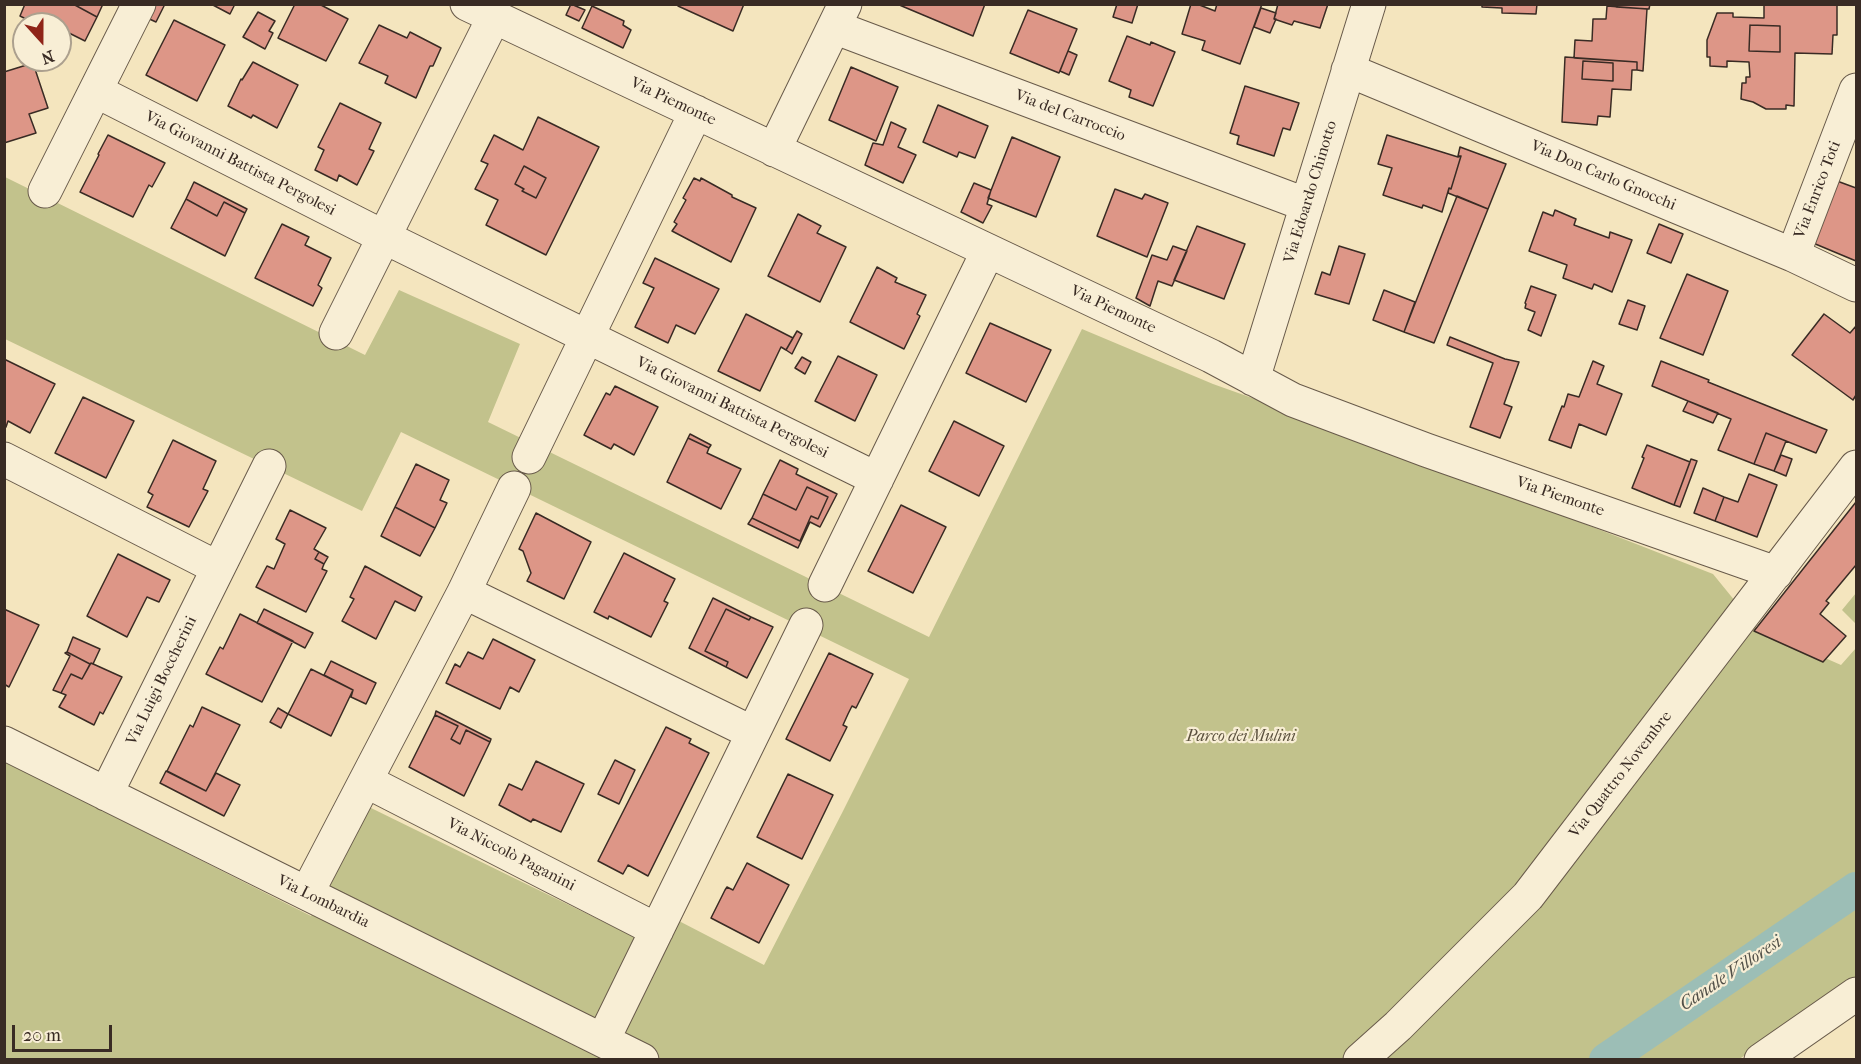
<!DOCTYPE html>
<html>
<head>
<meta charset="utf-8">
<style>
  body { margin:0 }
  #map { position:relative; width:1861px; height:1064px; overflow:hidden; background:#f4e5be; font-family:"IM FELL French Canon",serif }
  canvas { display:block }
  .frame { position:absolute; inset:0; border:6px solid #392b24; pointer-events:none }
  .north { position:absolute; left:12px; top:12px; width:60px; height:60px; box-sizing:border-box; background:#f8eed5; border:2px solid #aca08e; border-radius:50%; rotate:159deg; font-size:16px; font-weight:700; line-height:24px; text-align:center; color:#392b24 }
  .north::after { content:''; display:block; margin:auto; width:21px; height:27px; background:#8f2418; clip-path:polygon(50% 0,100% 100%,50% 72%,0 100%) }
  .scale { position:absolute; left:12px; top:1025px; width:100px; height:27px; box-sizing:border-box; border:3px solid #392b24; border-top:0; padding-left:8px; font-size:18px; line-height:21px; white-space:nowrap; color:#392b24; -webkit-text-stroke:4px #f8eed5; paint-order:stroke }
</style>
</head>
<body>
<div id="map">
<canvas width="1861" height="1064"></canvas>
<div class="frame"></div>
<div class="north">N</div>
<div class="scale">20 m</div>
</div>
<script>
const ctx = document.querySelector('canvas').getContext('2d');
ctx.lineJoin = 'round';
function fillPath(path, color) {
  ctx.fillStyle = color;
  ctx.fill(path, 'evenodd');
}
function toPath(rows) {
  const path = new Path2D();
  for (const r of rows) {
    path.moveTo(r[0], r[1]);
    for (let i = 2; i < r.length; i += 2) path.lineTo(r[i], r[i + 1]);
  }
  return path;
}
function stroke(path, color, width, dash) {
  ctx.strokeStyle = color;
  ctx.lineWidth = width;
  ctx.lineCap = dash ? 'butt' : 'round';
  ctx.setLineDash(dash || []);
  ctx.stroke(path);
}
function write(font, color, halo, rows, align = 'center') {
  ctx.font = font + ' "IM FELL French Canon",serif';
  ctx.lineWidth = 4.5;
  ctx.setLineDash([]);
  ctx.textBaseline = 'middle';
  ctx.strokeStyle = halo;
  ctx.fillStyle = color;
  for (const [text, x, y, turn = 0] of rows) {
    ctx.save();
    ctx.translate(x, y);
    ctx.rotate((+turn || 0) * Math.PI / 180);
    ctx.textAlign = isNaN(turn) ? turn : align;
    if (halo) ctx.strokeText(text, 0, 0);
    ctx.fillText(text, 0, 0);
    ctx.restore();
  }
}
const green = toPath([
  [5,177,365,355,399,290,520,344,488,422,929,637,1082,329,1213,384,1370,440,1713,574,1757,628,1841,665,1856,648,1856,978,1738,1060,5,1059,4,761,311,916,369,807,661,950,679,921,764,965,842,813,909,679,401,432,362,511,5,339],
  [1856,593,1856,624,1842,610]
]);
const canal = toPath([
  [1606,1060,1856,889]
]);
const building = toPath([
  [25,4,73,4,97,17,85,41,61,29,60,31,60,24,36,24,20,16,25,4],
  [73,4,103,4,97,17,73,4],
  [151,4,165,4,156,22,145,17,151,4],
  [211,4,235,4,230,14,211,4],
  [295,4,319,4,348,19,326,61,278,38,295,4],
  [571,4,585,10,579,21,566,15,571,4],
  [679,4,744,4,733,31,678,6,679,4],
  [897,4,985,4,973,36,897,4],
  [1117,4,1138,4,1132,23,1113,17,1117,4],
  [1191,4,1197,4,1215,11,1217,4,1262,4,1240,64,1202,50,1205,41,1182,34,1191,4],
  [1278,4,1328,4,1320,28,1294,21,1292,25,1274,19,1278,4],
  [1482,4,1537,4,1536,14,1502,13,1502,8,1482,7,1482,4],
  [1616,4,1650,4,1649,9,1616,7,1616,4],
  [1764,4,1837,4,1837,35,1833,35,1832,54,1795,53,1794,106,1786,105,1786,109,1766,109,1753,102,1741,99,1742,83,1746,83,1746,77,1750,77,1749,62,1727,61,1727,67,1710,66,1710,57,1707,57,1707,40,1717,13,1733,13,1733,17,1764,18,1764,4],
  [1750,25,1780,26,1780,52,1749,51,1750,25],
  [592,6,624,21,623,25,631,30,623,48,582,28,592,6],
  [1607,6,1647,9,1643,71,1637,70,1637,62,1574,58,1575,40,1592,41,1593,19,1606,19,1607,6],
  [1261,8,1276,13,1274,19,1276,19,1270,33,1254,27,1261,8],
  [1028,10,1077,29,1059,73,1010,53,1028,10],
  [258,12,275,21,269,31,273,33,265,49,243,37,258,12],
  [174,20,225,45,197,101,146,75,174,20],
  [379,25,407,38,410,32,441,48,433,66,430,66,416,98,385,83,388,76,359,63,379,25],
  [1750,25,1780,26,1780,52,1749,51,1750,25],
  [1127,36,1150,45,1151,42,1175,52,1153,106,1129,97,1131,90,1109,81,1127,36],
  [1068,51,1077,55,1069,75,1060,71,1068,51],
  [1565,57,1637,62,1637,70,1632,70,1631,90,1612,89,1610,117,1598,116,1597,125,1562,122,1565,57],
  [1583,61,1613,63,1613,81,1582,79,1583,61],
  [1583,61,1613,63,1613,81,1582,79,1583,61],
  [253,62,298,85,277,128,253,115,251,118,228,106,241,79,242,80,253,62],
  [33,63,48,108,29,114,36,133,4,143,4,72,33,63],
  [851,67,898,87,876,141,829,120,851,67],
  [1245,86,1299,103,1290,130,1283,128,1274,156,1237,144,1239,136,1230,133,1245,86],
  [340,103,381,123,369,149,374,151,357,185,339,175,337,181,315,170,324,150,318,147,340,103],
  [938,105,988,126,975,158,959,152,957,157,923,142,938,105],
  [538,117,599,147,546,255,486,225,498,200,475,189,488,164,481,161,494,135,523,150,538,117],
  [524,166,546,178,536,198,522,191,524,189,515,184,524,166],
  [891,122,906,129,898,147,916,155,903,183,865,165,873,143,883,145,891,122],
  [108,135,165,163,152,187,149,185,133,217,80,192,99,155,98,154,108,135],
  [1387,135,1458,157,1461,156,1451,189,1449,188,1442,212,1423,205,1422,208,1383,195,1392,168,1378,164,1387,135],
  [1012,137,1060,157,1036,217,988,198,1012,137],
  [1460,147,1506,164,1488,209,1448,193,1449,188,1451,189,1461,156,1458,156,1460,147],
  [524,166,546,178,536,198,522,191,524,189,515,184,524,166],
  [694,178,700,181,701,178,732,195,732,197,756,208,731,262,672,231,677,224,674,222,686,200,683,198,694,178],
  [1837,181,1856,188,1856,261,1813,243,1837,181],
  [194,182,247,209,245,213,224,202,217,216,186,199,194,182],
  [974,183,991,190,987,204,992,206,983,223,961,212,974,183],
  [1115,189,1142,199,1145,194,1168,203,1147,257,1097,236,1115,189],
  [1457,196,1488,209,1434,343,1404,332,1457,196],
  [186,199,217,216,224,202,245,213,225,256,171,228,186,199],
  [1555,210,1576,219,1574,225,1609,238,1610,232,1632,240,1612,292,1594,284,1592,289,1563,278,1567,265,1529,251,1543,212,1553,216,1555,210],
  [798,214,821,226,817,233,846,247,820,302,768,276,798,214],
  [282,224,309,237,305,245,331,258,318,285,322,288,313,306,255,278,282,224],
  [1659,224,1683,234,1671,263,1647,253,1659,224],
  [1197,226,1245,244,1224,299,1174,280,1197,226],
  [1173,246,1187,251,1172,286,1158,281,1150,306,1136,298,1152,255,1167,260,1173,246],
  [1339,246,1365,254,1349,304,1315,294,1322,272,1330,275,1339,246],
  [655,258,719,289,695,334,676,325,668,343,635,327,654,288,643,283,655,258],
  [877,267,897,278,895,282,926,295,917,314,920,316,904,349,850,322,877,267],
  [1687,274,1728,291,1703,355,1660,338,1687,274],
  [1531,286,1556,295,1541,336,1528,330,1535,312,1525,308,1526,304,1525,303,1531,286],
  [1384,290,1415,302,1404,332,1373,320,1384,290],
  [1628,300,1645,306,1637,330,1619,324,1628,300],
  [746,314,793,338,786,350,781,347,760,391,718,371,746,314],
  [1824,314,1850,333,1856,326,1856,395,1853,400,1792,355,1824,314],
  [990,323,1051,350,1026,402,966,373,990,323],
  [797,331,802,334,792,354,786,350,797,331],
  [1450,337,1505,359,1519,362,1504,404,1512,407,1500,438,1470,427,1493,363,1447,345,1450,337],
  [838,356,877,375,855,421,815,401,838,356],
  [802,357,811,362,805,374,795,368,802,357],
  [4,359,55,384,30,433,8,421,6,427,4,427,4,359],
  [1593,361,1604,366,1597,384,1622,394,1606,435,1579,424,1571,448,1549,440,1562,406,1564,407,1568,394,1579,397,1593,361],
  [1661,361,1709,380,1708,382,1827,430,1816,453,1766,433,1754,464,1718,450,1731,419,1652,386,1661,361],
  [615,386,658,407,634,455,614,444,611,449,584,435,606,393,610,395,615,386],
  [83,397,134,421,106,478,55,453,83,397],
  [1688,401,1718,413,1713,423,1683,411,1688,401],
  [954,421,1004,446,979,496,929,471,954,421],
  [1766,433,1786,441,1774,471,1754,464,1766,433],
  [690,434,711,445,709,448,688,438,690,434],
  [688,438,709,448,707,453,741,469,721,509,667,482,688,438],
  [173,440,216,461,203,489,208,491,189,527,147,507,153,495,148,492,173,440],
  [1647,445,1690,462,1674,505,1632,488,1644,458,1642,457,1647,445],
  [1781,455,1792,459,1786,476,1774,471,1781,455],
  [1691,459,1697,461,1680,507,1674,505,1691,459],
  [780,460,798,469,796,474,837,494,820,527,810,522,798,548,748,524,752,518,800,541,811,516,818,519,828,497,807,487,796,510,763,494,780,460],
  [416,464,449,480,440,500,447,503,435,528,395,507,416,464],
  [1749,474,1777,485,1757,537,1715,521,1724,497,1738,502,1749,474],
  [807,487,828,497,818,519,811,516,800,541,752,518,763,494,796,510,807,487],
  [1703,488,1724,497,1715,521,1694,513,1703,488],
  [1856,502,1856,565,1826,601,1829,603,1820,614,1846,636,1823,662,1754,631,1856,502],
  [901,505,946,527,913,593,868,571,901,505],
  [395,507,435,528,420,556,381,536,395,507],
  [290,510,326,528,314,549,319,552,315,559,324,564,322,569,327,571,306,612,256,587,267,566,274,569,285,544,276,539,290,510],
  [536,513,591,542,564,599,527,581,531,573,523,551,519,549,536,513],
  [319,552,328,557,324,564,315,559,319,552],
  [624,553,675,579,664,601,668,603,651,637,609,616,608,619,594,612,624,553],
  [118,554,170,580,159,602,147,597,127,637,87,616,118,554],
  [365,566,422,597,415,611,395,601,376,639,342,621,354,599,350,597,365,566],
  [713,598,751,617,749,620,726,609,705,651,728,662,726,667,689,648,713,598],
  [4,609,39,625,9,687,4,684,4,609],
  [264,609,313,633,305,648,257,623,264,609],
  [726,609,749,620,751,617,773,627,747,678,726,667,728,662,705,651,726,609],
  [240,614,293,641,262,702,206,674,220,647,223,649,240,614],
  [73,637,100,649,93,664,91,663,90,664,67,652,73,637],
  [493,639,535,660,519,692,510,687,500,709,446,683,455,664,460,667,468,652,483,659,493,639],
  [67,652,90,664,82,679,71,674,61,693,53,690,70,656,65,653,67,652],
  [829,653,873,674,856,708,852,706,848,714,843,725,847,727,830,761,786,739,829,653],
  [331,661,376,683,366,704,351,697,353,690,324,675,331,661],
  [91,663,122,677,103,714,100,712,94,725,59,707,66,695,61,693,71,674,82,679,91,663],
  [311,669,353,690,331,736,288,714,311,669],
  [202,707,240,725,206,791,167,771,190,725,193,727,202,707],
  [278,708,288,714,281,728,270,722,278,708],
  [436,711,491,739,490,742,466,730,460,744,451,739,458,726,435,715,436,711],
  [435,715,458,726,451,739,460,744,466,730,490,742,464,796,409,767,435,715],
  [666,727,691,739,689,743,709,753,648,876,628,865,623,874,598,861,666,727],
  [615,760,635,770,619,804,598,794,615,760],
  [536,761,584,784,561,832,533,819,531,822,499,805,509,784,522,790,536,761],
  [166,771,206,791,216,773,240,785,224,816,160,783,166,771],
  [788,774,833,795,802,859,757,837,788,774],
  [747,863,789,885,759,943,711,918,725,890,727,887,733,890,747,863]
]);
const street = toPath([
  [467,4,1211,356,1293,400,1426,450,1776,573],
  [834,27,1307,205],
  [1348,70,1793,255,1856,285],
  [96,91,384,237,877,479],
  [774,150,845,4],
  [45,191,139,4],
  [1793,255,1856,90],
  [336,333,494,17],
  [1253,379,1369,4],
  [529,457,696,112],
  [4,459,218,568],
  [825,585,988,251],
  [464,592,753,733],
  [4,743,642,1060],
  [366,781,657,930],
  [106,794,269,466],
  [307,893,464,592,514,488],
  [603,1040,806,625],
  [1360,1060,1398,1026,1528,896,1856,467],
  [1761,1060,1856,994]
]);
const streetNames = [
  ["Via Piemonte",673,102,25],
  ["Via del Carroccio",1070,116,21],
  ["Via Giovanni Battista Pergolesi",240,164,27],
  ["Via Don Carlo Gnocchi",1603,176,23],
  ["Via Enrico Toti",1818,190,-69],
  ["Via Edoardo Chinotto",1311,192,-73],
  ["Via Piemonte",1113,310,25],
  ["Via Giovanni Battista Pergolesi",732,408,26],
  ["Via Piemonte",1560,497,19],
  ["Via Luigi Boccherini",162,681,-64],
  ["Via Quattro Novembre",1621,775,-52],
  ["Via Niccolò Paganini",511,855,27],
  ["Via Lombardia",323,902,26]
];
const parkNames = [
  ["Parco dei Mulini",1241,737]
];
const waterNames = [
  ["Canale Villoresi",1731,974,-34]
];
fillPath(green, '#c2c28c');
stroke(canal, '#9cbeb6', 34);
fillPath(building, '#dd9687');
stroke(building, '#392b24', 1.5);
stroke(street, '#685a4a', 35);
stroke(street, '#f8eed5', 33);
write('16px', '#392b24', '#f8eed5', streetNames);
write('italic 16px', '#5b513e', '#f8eed5', parkNames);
write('italic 18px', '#525048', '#f8eed5', waterNames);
</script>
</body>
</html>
